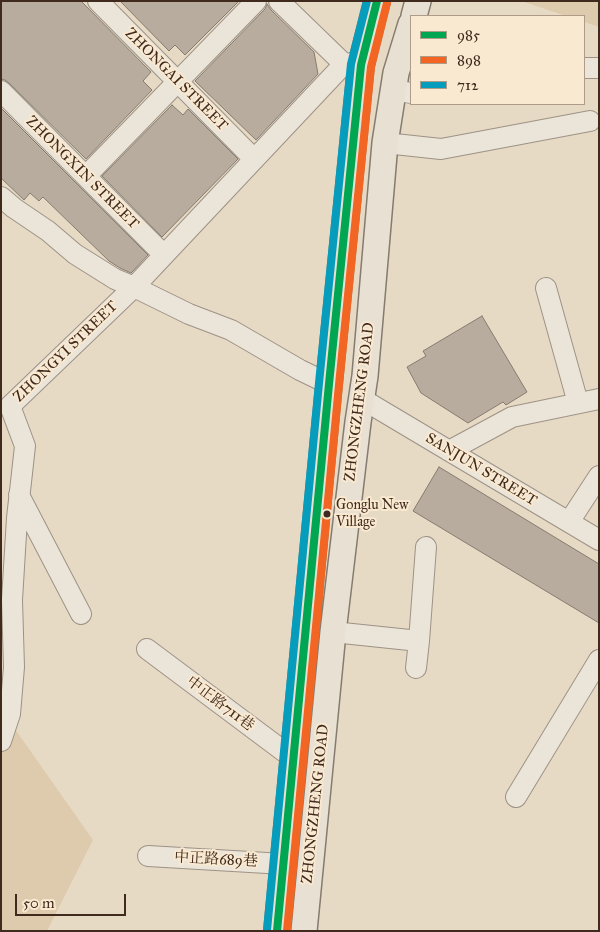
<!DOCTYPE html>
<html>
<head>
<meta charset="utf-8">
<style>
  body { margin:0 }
  #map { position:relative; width:600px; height:932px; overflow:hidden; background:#e7dac5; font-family:"IM FELL Great Primer",serif }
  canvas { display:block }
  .frame { position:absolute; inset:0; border:2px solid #40291d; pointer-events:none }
  .legend { position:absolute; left:410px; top:15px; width:175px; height:90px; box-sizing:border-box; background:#f9e9d0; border:1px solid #af9c88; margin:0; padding:6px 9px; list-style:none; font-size:15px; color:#40291d }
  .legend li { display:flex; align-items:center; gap:10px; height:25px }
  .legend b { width:25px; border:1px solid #af9c88 }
  .scale { position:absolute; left:15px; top:894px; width:111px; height:22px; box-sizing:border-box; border:2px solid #40291d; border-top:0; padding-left:6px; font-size:15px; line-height:18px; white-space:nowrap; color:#40291d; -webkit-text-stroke:4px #f9e9d0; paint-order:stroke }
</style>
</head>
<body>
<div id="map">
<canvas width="600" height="932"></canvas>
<div class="frame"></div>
<ul class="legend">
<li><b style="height:6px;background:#00a651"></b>985</li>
<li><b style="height:6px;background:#f26522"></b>898</li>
<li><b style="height:6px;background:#069cbc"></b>712</li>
</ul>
<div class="scale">50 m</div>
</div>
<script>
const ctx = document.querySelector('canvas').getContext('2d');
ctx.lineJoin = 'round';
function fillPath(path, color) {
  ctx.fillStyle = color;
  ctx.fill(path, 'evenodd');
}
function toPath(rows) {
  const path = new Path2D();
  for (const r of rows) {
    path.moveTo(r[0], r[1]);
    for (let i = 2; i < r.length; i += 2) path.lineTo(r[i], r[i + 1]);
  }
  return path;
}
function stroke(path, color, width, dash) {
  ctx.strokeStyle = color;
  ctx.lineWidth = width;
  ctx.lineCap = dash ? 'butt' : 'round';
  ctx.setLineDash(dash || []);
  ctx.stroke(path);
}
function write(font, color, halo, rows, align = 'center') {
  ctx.font = font + ' "IM FELL Great Primer","Noto Serif TC",serif';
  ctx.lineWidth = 4;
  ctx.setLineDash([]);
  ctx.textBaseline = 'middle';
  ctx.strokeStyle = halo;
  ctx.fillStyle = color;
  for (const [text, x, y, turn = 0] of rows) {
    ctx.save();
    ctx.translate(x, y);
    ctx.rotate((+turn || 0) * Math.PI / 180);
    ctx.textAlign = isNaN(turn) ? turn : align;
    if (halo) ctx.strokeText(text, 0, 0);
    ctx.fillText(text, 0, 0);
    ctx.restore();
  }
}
const green = toPath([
  [521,1,599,1,599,27,584,22,584,16,566,16],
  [1,709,93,840,47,931,1,931]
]);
const building = toPath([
  [1,1,81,1,151,72,143,81,152,90,86,159,9,83,5,80,1,79,1,1],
  [120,1,239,1,185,55,175,45,169,51,120,1],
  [267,4,271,10,314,52,318,74,256,140,195,81,265,9,267,4],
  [172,105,183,115,188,109,238,159,162,237,102,176,172,105],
  [1,108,148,255,131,273,120,268,109,261,43,197,39,201,30,193,24,200,1,178,1,108],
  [482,316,527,392,506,405,503,402,468,423,421,393,407,367,426,356,423,351,482,316],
  [439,467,599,564,599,623,413,511,439,467]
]);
const minor = toPath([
  [98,1,254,159],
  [279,1,344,64],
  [584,68,599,68],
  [392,90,411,93],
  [1,91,164,255],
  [385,143,441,149,590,121],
  [86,176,256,1],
  [1,197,14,208,48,231,75,254,115,279,134,287,189,314,231,330,300,370,329,384],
  [546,288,578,403],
  [362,399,599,540],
  [10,406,134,287,344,64,353,63,361,65],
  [449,451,512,417,599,399],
  [19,495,81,614],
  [569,522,599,476],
  [333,632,419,641],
  [147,649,294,759],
  [416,668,419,641,426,547],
  [1,741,10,714,14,667,12,600,17,518,25,446,10,406],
  [516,797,599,660],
  [148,856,284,864]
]);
const major = toPath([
  [414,16,418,1],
  [277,931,329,384,361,65,377,1],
  [304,931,333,632,358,422,365,376,385,143,396,73,411,24]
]);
const bus1 = toPath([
  [277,931,329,384,361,65,377,1]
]);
const bus2 = toPath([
  [287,931,339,385,371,67,387,3]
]);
const bus3 = toPath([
  [267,930,319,383,351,64,367,1]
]);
const markers = [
  [327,514,4.5,"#40291d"]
];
const busNames = [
  ["Gonglu New",336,506],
  ["Village",336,523]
];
const streetNames = [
  ["ZHONGAI STREET",176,80,45],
  ["ZHONGXIN STREET",82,173,45],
  ["ZHONGYI STREET",66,352,-44],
  ["ZHONGZHENG ROAD",360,402,-83],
  ["SANJUN STREET",481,470,31],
  ["中正路711巷",220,704,37],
  ["ZHONGZHENG ROAD",316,804,-84],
  ["中正路689巷",216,860,3]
];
fillPath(green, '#decbae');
fillPath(building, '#b7ac9d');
stroke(building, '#857b6f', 1);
stroke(minor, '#9d9285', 22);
stroke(major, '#857b6f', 28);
stroke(minor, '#ebe4d9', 20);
stroke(major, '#e8e0d3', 25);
stroke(bus1, '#00a651', 8);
stroke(bus2, '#f26522', 8);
stroke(bus3, '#069cbc', 8);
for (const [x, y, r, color] of markers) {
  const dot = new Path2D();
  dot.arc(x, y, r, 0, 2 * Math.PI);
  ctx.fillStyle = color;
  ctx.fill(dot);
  stroke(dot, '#f9e9d0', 2);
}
write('14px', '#40291d', '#f9e9d0', busNames, 'left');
write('15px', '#40291d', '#f9e9d0', streetNames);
</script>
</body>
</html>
